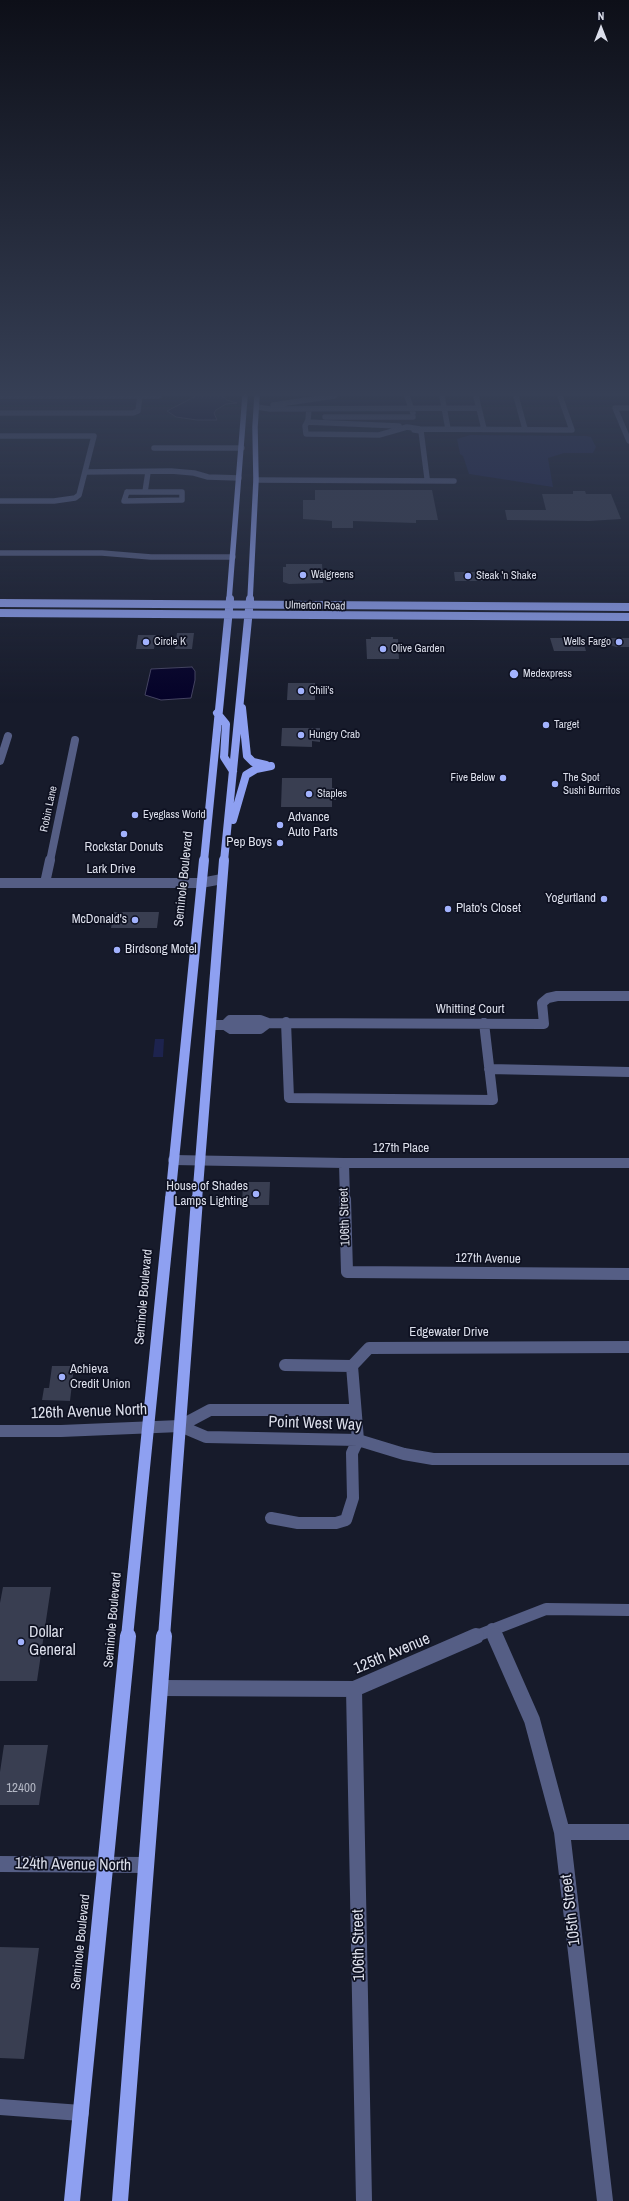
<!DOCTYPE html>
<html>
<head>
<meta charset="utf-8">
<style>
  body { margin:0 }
  #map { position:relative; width:629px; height:2201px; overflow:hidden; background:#171b2b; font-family:"Archivo Narrow",sans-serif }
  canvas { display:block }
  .north { position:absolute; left:581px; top:8px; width:40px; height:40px; -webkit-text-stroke:3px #0e1121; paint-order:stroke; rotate:0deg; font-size:11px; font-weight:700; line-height:16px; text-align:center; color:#dcdfeb }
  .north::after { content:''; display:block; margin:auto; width:14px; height:18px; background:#dcdfeb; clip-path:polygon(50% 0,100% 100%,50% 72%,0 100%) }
</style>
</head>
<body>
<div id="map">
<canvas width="629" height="2201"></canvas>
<div class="north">N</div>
</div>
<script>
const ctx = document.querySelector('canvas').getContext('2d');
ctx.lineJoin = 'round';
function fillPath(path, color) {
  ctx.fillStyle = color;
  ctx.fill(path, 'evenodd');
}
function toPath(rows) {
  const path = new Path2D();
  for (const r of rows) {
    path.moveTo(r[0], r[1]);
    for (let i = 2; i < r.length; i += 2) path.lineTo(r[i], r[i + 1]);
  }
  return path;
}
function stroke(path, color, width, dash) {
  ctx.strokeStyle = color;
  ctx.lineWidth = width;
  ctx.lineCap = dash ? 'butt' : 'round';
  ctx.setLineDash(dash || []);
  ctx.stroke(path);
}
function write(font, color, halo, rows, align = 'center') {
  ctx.font = font + ' "Archivo Narrow",sans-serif';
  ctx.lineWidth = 3.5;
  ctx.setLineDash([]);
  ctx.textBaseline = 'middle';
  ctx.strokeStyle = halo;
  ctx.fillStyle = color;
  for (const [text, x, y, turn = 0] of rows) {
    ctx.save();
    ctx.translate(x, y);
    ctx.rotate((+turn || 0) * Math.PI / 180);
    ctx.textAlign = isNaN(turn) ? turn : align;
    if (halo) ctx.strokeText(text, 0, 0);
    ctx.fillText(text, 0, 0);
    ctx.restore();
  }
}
const green = toPath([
  [470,435,587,436,591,437,596,447,593,453,564,453,548,458,553,487,469,474,463,456,460,454,457,439],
  [155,1039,164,1039,163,1057,153,1057]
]);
const water = toPath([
  [196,396,222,396,227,400,237,403,226,404,216,410,214,413,217,420,197,420,176,417,167,411,196,396],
  [192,667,195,671,195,680,191,698,161,700,145,695,151,669,192,667]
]);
const building = toPath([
  [315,490,432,490,438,520,416,520,416,523,353,521,353,528,332,528,332,521,303,519,303,500,315,500],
  [573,491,585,491,586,494,611,494,621,519,589,521,507,520,505,510,546,510,542,494,573,494],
  [286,564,322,564,323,583,289,584,283,582,283,567,286,567],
  [454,572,481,572,483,581,455,581],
  [177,633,194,633,192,649,175,649],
  [138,635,156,635,154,649,136,649],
  [371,637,393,637,393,639,398,639,399,659,367,659,366,639,371,639],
  [550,638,582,638,586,651,554,651],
  [608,638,629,638,629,647,616,647,610,645],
  [288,683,315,683,315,700,287,700],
  [282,728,320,728,320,742,312,741,312,747,281,746],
  [282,778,332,778,332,788,336,788,336,800,332,800,332,807,281,807],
  [114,912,159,912,157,928,111,928],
  [243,1182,270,1182,269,1205,242,1205],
  [52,1366,74,1366,70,1401,42,1400,44,1388,49,1388],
  [3,1587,51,1587,37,1681,0,1681,0,1603],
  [4,1745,48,1745,39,1805,0,1805,0,1772],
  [0,1947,39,1948,24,2059,0,2058]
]);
const streetFar4 = toPath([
  [0,396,159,396],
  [407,396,413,413],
  [442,396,448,429],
  [476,396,484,429],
  [516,396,525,429],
  [273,405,334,396],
  [257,407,270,409,477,408],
  [629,408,615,408,629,441],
  [309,409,308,420,305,426,306,434,379,435,407,427,420,429,572,430,560,396],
  [0,413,133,413,138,411,140,396],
  [325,417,413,417],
  [307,422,399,426],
  [414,430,421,431,427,478],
  [0,436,94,436,79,495,75,498,54,501,0,501],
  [154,448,242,448],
  [85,472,171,471,194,473,208,477,239,478],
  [256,480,454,481],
  [127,492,182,492,182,500,124,501,127,492],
  [145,492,148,472],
  [0,553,102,553,151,557,233,557]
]);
const streetFar3 = toPath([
  [0,761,8,736],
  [50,861,75,740]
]);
const streetFar2 = toPath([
  [0,883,201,883,222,879],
  [45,883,50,860],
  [286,1022,289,1098,493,1100,484,1023],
  [212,1025,225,1025,231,1029,260,1029,268,1023],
  [225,1025,230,1020,260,1020,268,1023,544,1024,542,1003,548,998,557,996,629,996],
  [489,1069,629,1072],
  [173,1160,344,1163,629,1163],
  [344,1163,345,1200]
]);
const streetFar1 = toPath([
  [345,1199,347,1272,629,1274],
  [285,1365,352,1366],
  [180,1426,206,1437,358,1440,404,1454,433,1459,629,1459],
  [0,1431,61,1431,180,1426,210,1410,355,1410],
  [271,1518,298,1523,336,1523,346,1520,353,1498,352,1453,358,1440,352,1366,369,1348,629,1347],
  [492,1629,495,1637],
  [474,1637,546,1609,629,1610]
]);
const street = toPath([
  [495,1636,532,1720,562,1832,605,2201],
  [161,1688,354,1689,476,1636],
  [354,1689,364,2201],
  [562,1832,629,1832],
  [0,1864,146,1865],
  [0,2107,81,2113]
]);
const primaryFar4 = toPath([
  [229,600,245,396],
  [250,600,256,480,255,427,257,396]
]);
const primaryFar3 = toPath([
  [0,603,629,607],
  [0,613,629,617],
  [242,708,247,756,253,762,266,765],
  [217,713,226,724,224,757,233,771],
  [233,820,246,775,256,769,271,766],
  [204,861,230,599],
  [224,861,250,599]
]);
const primaryFar2 = toPath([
  [170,1200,204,860],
  [197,1200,224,860]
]);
const primaryFar1 = toPath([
  [127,1637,171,1199],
  [164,1637,197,1199]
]);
const primary = toPath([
  [72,2201,128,1636],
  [120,2201,164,1636]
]);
const markers = [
  [303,575,4,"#a2b2fd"],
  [468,576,4,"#a2b2fd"],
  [146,642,4,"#a2b2fd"],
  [619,642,4,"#a2b2fd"],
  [383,649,4,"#a2b2fd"],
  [514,674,5,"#a2b2fd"],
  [301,691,4,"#a2b2fd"],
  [546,725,4,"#a2b2fd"],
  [301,735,4,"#a2b2fd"],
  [503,778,4,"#a2b2fd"],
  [555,784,4,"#a2b2fd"],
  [309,794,4,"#a2b2fd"],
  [135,815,4,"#a2b2fd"],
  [280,825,4,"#a2b2fd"],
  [124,834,4,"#a2b2fd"],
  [280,843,4,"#a2b2fd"],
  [604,899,4,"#a2b2fd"],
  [448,909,4,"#a2b2fd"],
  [135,920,4,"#a2b2fd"],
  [117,950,4,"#a2b2fd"],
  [256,1194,4,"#a2b2fd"],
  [62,1377,4,"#a2b2fd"],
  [21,1642,4,"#a2b2fd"]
];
const farPoinames = [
  ["Walgreens",311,575],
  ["Steak 'n Shake",476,576],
  ["Circle K",154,642],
  ["Wells Fargo",611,642,"right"],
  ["Olive Garden",391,649],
  ["Medexpress",523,674],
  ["Chili's",309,691],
  ["Target",554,725],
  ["Hungry Crab",309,735],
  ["Five Below",495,778,"right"],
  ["The Spot",563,778],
  ["Sushi Burritos",563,791],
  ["Staples",317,794],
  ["Eyeglass World",143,815]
];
const farStreetnames = [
  ["Ulmerton Road",315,606,1],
  ["Robin Lane",49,809,-78]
];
const poiNames = [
  ["Advance",288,818],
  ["Auto Parts",288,833],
  ["Pep Boys",272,843,"right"],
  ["Rockstar Donuts",124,848,"center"],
  ["Yogurtland",596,899,"right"],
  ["Plato's Closet",456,909],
  ["McDonald's",127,920,"right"],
  ["Birdsong Motel",125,950],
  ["House of Shades",248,1187,"right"],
  ["Lamps Lighting",248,1202,"right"],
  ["Achieva",70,1370],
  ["Credit Union",70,1385]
];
const streetNames = [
  ["Lark Drive",111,870],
  ["Seminole Boulevard",184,879,-84],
  ["Whitting Court",470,1010],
  ["127th Place",401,1149],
  ["106th Street",345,1217,-92],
  ["127th Avenue",488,1259,1],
  ["Seminole Boulevard",144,1297,-85],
  ["Edgewater Drive",449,1333],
  ["Seminole Boulevard",113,1620,-85],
  ["Seminole Boulevard",81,1942,-84]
];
const nearNumbernames = [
  ["12400",21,1789]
];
const nearStreetnames = [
  ["126th Avenue North",89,1412,-2],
  ["Point West Way",315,1424,2],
  ["125th Avenue",392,1654,-23],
  ["124th Avenue North",73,1865,1],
  ["105th Street",571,1910,-97],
  ["106th Street",359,1945,-91]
];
const nearPoinames = [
  ["Dollar",29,1633],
  ["General",29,1651]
];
fillPath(green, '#1d234e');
fillPath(water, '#040128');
stroke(water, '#454462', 1);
fillPath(building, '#393e51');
stroke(streetFar4, '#555e85', 5.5);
stroke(streetFar3, '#555e85', 8);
stroke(streetFar2, '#555e85', 10);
stroke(streetFar1, '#555e85', 12);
stroke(street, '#555e85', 16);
stroke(primaryFar4, '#8ea0f1', 5.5);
stroke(primaryFar3, '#8ea0f1', 8);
stroke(primaryFar2, '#8ea0f1', 10);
stroke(primaryFar1, '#8ea0f1', 12);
stroke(primary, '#8ea0f1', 16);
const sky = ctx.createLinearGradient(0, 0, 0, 704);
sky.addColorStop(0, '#0d0f18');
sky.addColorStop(0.56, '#363f55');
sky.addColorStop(1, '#363f5500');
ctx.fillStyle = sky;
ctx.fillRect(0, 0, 629, 704);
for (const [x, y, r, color] of markers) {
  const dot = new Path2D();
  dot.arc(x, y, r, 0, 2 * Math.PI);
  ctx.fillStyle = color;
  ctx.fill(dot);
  stroke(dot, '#0e1121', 1.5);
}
write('11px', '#dcdfeb', '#0e1121', farPoinames, 'left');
write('11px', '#dcdfeb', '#0e1121', farStreetnames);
write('13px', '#dcdfeb', '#0e1121', poiNames, 'left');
write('13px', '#dcdfeb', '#0e1121', streetNames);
write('13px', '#b3b7c4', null, nearNumbernames);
write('16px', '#dcdfeb', '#0e1121', nearStreetnames);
write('16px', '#dcdfeb', '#0e1121', nearPoinames, 'left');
</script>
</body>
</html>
